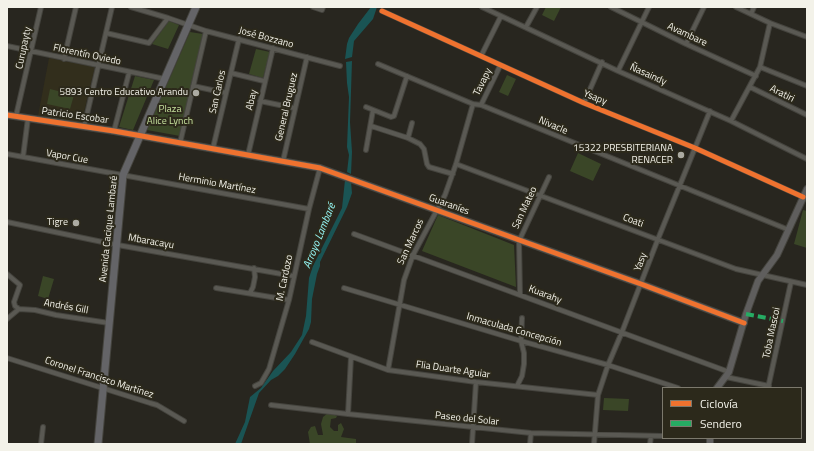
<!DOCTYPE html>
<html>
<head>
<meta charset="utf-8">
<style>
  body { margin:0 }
  #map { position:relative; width:814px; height:451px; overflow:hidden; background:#28261f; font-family:"Titillium Web",sans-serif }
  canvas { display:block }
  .frame { position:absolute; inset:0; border:8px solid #f3f2e9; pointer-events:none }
  .legend { position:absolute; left:662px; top:387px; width:140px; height:52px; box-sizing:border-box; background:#2c291b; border:1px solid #7c796d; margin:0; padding:5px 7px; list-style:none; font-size:12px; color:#f3f2e9 }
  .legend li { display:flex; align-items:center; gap:8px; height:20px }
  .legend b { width:20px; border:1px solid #7c796d }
</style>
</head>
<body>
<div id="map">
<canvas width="814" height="451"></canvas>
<div class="frame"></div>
<ul class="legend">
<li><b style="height:5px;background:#ef722f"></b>Ciclovía</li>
<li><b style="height:5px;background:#26ab63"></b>Sendero</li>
</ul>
</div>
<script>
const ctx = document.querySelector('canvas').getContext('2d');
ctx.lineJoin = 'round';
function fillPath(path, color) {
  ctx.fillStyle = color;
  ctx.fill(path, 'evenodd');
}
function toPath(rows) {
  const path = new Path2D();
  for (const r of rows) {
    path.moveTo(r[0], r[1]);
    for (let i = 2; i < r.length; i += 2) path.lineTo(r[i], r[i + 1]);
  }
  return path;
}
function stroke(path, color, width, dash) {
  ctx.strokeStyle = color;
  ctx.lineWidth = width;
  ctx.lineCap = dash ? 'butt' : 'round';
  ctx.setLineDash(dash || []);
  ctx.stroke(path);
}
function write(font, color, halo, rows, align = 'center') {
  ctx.font = font + ' "Titillium Web",sans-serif';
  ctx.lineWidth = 4;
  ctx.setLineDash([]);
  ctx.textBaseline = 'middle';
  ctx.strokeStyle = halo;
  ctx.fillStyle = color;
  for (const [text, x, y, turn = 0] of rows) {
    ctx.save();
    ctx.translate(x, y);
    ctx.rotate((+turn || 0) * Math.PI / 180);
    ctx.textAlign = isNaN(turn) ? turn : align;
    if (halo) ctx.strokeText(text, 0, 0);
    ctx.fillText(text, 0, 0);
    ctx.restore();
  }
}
const built = toPath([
  [49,58,95,67,81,124,38,116]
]);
const green = toPath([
  [546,7,561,7,554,21,542,15],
  [169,21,179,25,168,49,152,44],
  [190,32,203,34,180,136,147,130],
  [256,49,270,52,263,78,249,74],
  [507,75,516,79,508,96,499,92],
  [135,76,154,80,133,130,119,127],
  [50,89,74,95,70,109,47,104],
  [578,153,601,164,593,181,570,171],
  [803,210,807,211,807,248,794,244],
  [438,215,514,245,516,287,422,251],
  [43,276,54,279,48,299,38,296],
  [604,398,629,399,628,411,603,410],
  [328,413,333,414,337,416,336,418,331,419,330,427,334,431,338,431,338,425,341,423,344,429,341,437,356,439,356,444,310,444,308,432,311,427,315,426,318,435,323,435,321,424,323,417]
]);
const water = toPath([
  [371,7,377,7,373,19,354,41,352,57,345,59,347,44,349,38,358,24],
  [352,61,350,122,352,152,351,174,347,172,349,155,347,147,349,97,347,83,346,62],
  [345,180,351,182,352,193,347,207,320,262,320,266,317,274,312,299,311,322,309,329,295,354,285,369,278,376,271,380,259,393,241,444,235,444,245,422,250,397,261,388,273,371,291,352,302,335,306,316,309,278,313,266,342,208]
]);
const street = toPath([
  [131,7,168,18,206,31,340,66],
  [313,7,322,10,323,7],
  [482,7,618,71,731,121,807,159],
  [611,7,686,44,756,76],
  [736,7,770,23,807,37],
  [382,11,584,103,695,148,803,197],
  [751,14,754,7],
  [526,27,537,7],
  [106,33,149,43,168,18],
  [686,44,704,7],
  [7,46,165,79],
  [481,56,501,16],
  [64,59,76,7],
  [378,64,473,104,481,105,789,230],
  [760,67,807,86],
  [618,71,649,7],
  [231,73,264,81],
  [193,86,226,93],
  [750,87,807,115],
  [260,101,294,108],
  [584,103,602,62],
  [481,105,500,66],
  [366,107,391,117,394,116,407,76],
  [16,116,41,7],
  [731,121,760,67,770,23],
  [371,126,408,138,420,144,424,149,427,164,429,167,453,174],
  [84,127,112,7],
  [114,131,129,73],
  [408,138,412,123],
  [180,143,206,31],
  [213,148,239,39],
  [366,150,373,110],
  [7,154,309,209],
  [248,155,273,48],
  [23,157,28,118],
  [283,161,307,57],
  [456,164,736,269,807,285],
  [7,222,112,244,293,276],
  [354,234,729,372],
  [7,274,20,285,14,302,15,306,19,309],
  [216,288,289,300],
  [344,288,521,341,608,365,678,388],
  [250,293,253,287,255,277,254,268],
  [520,294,519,241,549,177],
  [19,309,35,310,56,315,109,323],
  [7,319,19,309],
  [312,342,388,370,476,382,598,395],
  [7,358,150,403,157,405,184,421],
  [388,370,404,280,413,255,445,195,456,164,473,104],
  [726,377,769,386],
  [255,386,261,383,269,369,289,300,309,209,320,168],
  [517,386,522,376,524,364,524,353,521,341,522,318],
  [768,388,791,282],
  [271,405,348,414,531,433,663,436],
  [348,414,351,357],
  [41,444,43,427],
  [472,444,476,382],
  [530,444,531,433],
  [594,444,598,395,608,365,622,332,658,239,710,111],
  [650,444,651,436]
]);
const secondary = toPath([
  [7,115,114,131,320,168,641,284,744,323],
  [717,388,729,372,746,314,758,281,777,255,807,189],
  [710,444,710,438]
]);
const primary = toPath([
  [98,444,123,175,196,7]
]);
const quiet = toPath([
  [746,314,783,321]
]);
const cycleway = toPath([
  [382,11,584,103,695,148,803,197],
  [7,115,114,131,320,168,641,284,744,323]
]);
const markers = [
  [196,93,4,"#acaba2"],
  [681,155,4,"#acaba2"],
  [76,223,4,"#acaba2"]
];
const streetNames = [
  ["Avambare",687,35,25],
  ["José Bozzano",266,38,15],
  ["Curupayty",24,48,-78],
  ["Florentín Oviedo",87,55,12],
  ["Ñasaindy",648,75,24],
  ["Tavapy",483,82,-64],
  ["San Carlos",218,92,-77],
  ["Aratiri",782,94,26],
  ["Ysapy",595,98,22],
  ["Abay",252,100,-77],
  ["General Bruguez",287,107,-77],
  ["Patricio Escobar",75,116,8],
  ["Nivacle",553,126,23],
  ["Vapor Cue",67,157,10],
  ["Herminio Martínez",217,184,10],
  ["Guaraníes",449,205,20],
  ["San Mateo",525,208,-65],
  ["Coati",633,221,20],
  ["Avenida Cacique Lambaré",109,229,-84],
  ["Mbaracayu",151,242,10],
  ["San Marcos",411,242,-65],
  ["Yasy",641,262,-70],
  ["M. Cardozo",285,278,-78],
  ["Kuarahy",545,295,21],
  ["Andrés Gill",66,307,10],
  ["Inmaculada Concepción",514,330,16],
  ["Toba Mascoi",772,333,-78],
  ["Flia Duarte Aguiar",453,370,8],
  ["Coronel Francisco Martínez",99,378,18],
  ["Paseo del Solar",467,419,6]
];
const poiNames = [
  ["5893 Centro Educativo Arandu",188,93],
  ["15322 PRESBITERIANA",673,149],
  ["RENACER",673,161],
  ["Tigre",68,223]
];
const parkNames = [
  ["Plaza",170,110],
  ["Alice Lynch",170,122]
];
const waterNames = [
  ["Arroyo Lambaré",320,236,-68]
];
fillPath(built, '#322e1c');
fillPath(green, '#3a4627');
fillPath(water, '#1a5454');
stroke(street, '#45443e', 6);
stroke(secondary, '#45443e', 8);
stroke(primary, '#45443e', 9);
stroke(street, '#5a5953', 4);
stroke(secondary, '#5f5e5d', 6);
stroke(primary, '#646467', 7);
stroke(quiet, '#26ab63', 4, [8, 4]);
stroke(cycleway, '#ef722f', 5);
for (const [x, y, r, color] of markers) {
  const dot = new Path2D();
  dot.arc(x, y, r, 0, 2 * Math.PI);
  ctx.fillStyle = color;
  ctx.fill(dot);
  stroke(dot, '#2c291b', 1.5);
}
write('10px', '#f3f2e9', '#2c291b', streetNames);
write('10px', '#f3f2e9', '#2c291b', poiNames, 'right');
write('10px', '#c6e19e', '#2c291b', parkNames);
write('italic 11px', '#95f7f7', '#2c291b', waterNames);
</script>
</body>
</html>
